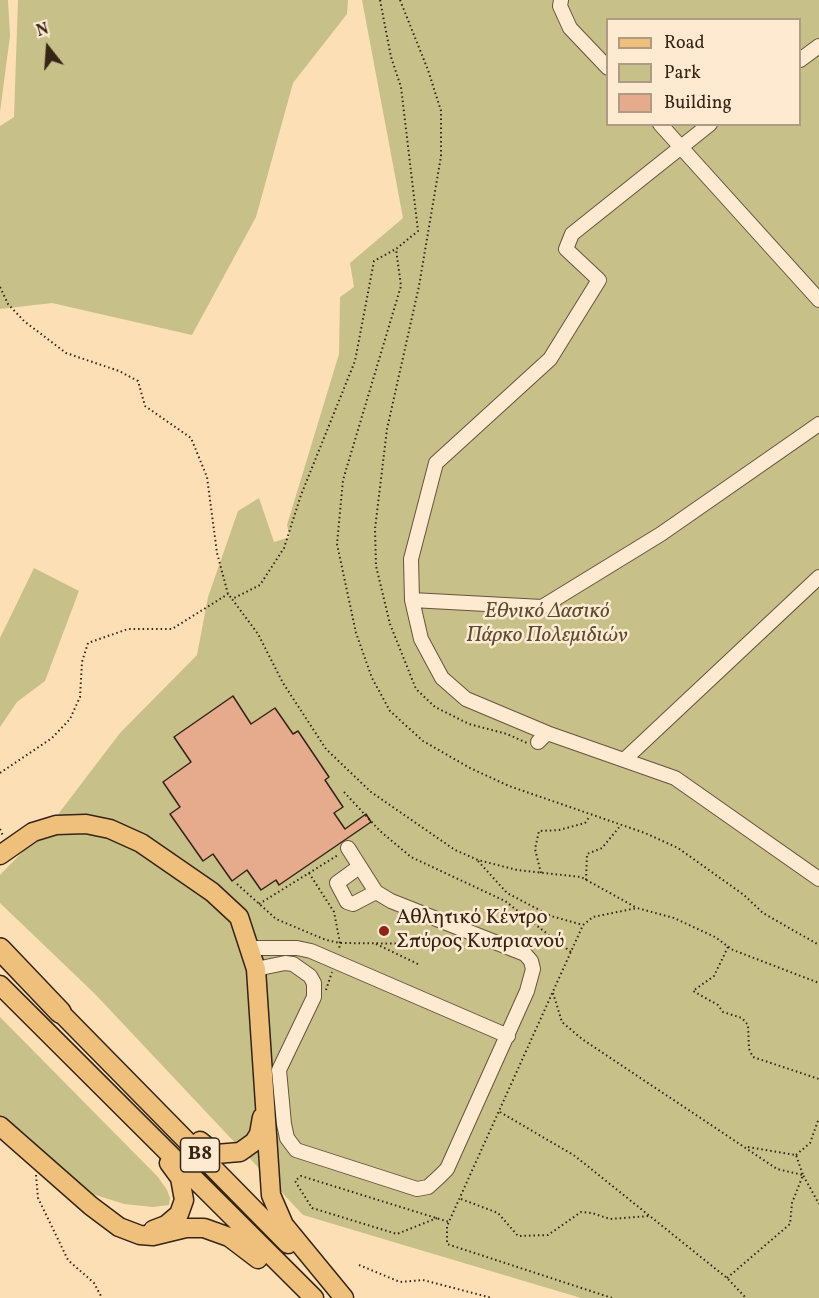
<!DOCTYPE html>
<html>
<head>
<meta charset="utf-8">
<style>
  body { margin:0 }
  #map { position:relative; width:819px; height:1298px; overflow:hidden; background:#fddfb6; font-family:Vollkorn,serif }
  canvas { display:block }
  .legend { position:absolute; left:606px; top:18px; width:195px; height:108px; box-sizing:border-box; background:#feead0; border:2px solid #ae9b86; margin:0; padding:8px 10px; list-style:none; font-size:18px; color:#362417 }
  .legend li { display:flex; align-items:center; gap:12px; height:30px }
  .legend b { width:30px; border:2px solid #ae9b86 }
  .north { position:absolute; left:18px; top:18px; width:60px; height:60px; -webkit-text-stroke:4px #feead0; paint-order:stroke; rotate:343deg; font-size:16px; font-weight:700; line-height:24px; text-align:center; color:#362417 }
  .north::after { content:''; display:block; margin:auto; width:21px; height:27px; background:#362417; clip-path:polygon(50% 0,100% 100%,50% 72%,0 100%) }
</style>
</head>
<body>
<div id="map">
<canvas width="819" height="1298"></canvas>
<ul class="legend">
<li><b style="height:8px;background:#eec07b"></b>Road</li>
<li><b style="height:16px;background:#c7c089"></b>Park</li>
<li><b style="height:16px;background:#e6aa8d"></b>Building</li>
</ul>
<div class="north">N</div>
</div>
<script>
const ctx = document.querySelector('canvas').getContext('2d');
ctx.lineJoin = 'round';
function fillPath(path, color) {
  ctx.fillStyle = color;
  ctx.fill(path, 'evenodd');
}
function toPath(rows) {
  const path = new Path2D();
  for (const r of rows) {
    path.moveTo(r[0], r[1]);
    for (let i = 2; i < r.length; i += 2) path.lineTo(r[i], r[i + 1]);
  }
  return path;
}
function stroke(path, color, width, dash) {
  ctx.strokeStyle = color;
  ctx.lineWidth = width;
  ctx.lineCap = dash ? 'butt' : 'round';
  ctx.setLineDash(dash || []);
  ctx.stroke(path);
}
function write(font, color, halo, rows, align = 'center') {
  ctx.font = font + ' Vollkorn,serif';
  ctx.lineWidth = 5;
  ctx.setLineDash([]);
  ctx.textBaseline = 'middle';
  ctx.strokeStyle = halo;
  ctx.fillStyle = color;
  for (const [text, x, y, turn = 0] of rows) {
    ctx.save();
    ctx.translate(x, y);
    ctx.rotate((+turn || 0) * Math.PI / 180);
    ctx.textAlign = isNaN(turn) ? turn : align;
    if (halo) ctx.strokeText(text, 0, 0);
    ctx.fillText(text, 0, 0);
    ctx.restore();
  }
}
const green = toPath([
  [0,0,8,0,10,36,0,112],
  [18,0,348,0,347,14,293,83,256,217,192,335,52,303,0,309,0,126,14,117],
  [362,0,819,0,819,1298,581,1298,303,1215,95,994,0,903,0,875,56,817,120,733,197,655,208,597,238,511,259,498,274,542,290,537,287,525,339,354,340,297,354,287,350,263,403,218],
  [608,20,800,20,800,124,608,124],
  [34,568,79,591,45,681,17,702,0,727,0,638],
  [0,1017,158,1177,167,1190,170,1198,169,1205,153,1207,124,1204,77,1189,0,1119]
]);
const building = toPath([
  [233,696,251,724,275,708,293,734,298,731,329,777,325,780,343,807,334,813,345,829,366,814,371,822,279,885,276,880,261,890,247,870,232,881,213,854,203,861,170,814,180,807,163,782,191,762,174,737,233,696]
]);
const path = toPath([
  [380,0,391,57,401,87,418,231,396,249,401,286,343,480,337,544,356,633,372,678,390,711,423,741,470,768,509,786,645,833,678,848,744,895,763,913,819,945],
  [400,0,428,70,441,111,441,156,419,286,387,429,375,529,376,566,390,624,416,689,435,707,469,724,507,734,527,743],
  [394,250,374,261,355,361,301,495,284,548,260,585,232,599,258,634,283,683,326,749,371,792,455,850,478,860,517,870,581,877,637,908],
  [0,287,8,304,24,321,66,353,119,371,138,381,145,406,191,438,207,477,217,553,228,594,232,599],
  [0,773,52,738,70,719,80,697,82,662,88,643,128,629,172,629,228,594],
  [344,792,380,831,411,857,505,901,571,952],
  [0,829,3,836],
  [478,861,507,893,551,916,583,925],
  [309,873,334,912,340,943,339,950],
  [541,873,535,849,539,831,559,830,585,823,590,816],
  [586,880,587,854,602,848,621,825],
  [237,884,276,919,326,940,340,943,448,944],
  [259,904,338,855],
  [376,944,420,965],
  [728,947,714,976,693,991,718,1005,723,1012,742,1018,748,1025,749,1049,753,1057,819,1079],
  [326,990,332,972],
  [553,993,562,1022,582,1039,777,1169,803,1175],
  [500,1112,575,1156,727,1278,746,1298],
  [748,1147,796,1155,803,1175],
  [796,1155,810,1143,819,1118],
  [36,1175,38,1198,68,1260,94,1283,102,1298],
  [461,1199,498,1213,518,1236,548,1235,581,1212,592,1213,610,1219,649,1216],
  [437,1218,397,1234,312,1208,295,1181,301,1176,449,1222],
  [359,1265,400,1282,423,1280,492,1298],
  [727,1278,790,1224,792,1203,803,1175,819,1204],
  [612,1298,447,1244,447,1226,583,925,593,917,637,908,674,918,715,937,733,950,819,983]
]);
const minor = toPath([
  [561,0,560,6,570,28,608,68],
  [800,60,819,46],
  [660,124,819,300],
  [412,600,411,559,436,463,550,359,599,280,566,249,572,234,710,124],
  [547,733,466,699,442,678,421,639,412,600,542,607,661,534,819,424],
  [538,742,547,733,675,778,819,879],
  [624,760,819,577],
  [359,867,337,883,347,902,353,904,376,892],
  [251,948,297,948,311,951,508,1036],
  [256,969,285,963,293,964,310,976,314,983,314,997,279,1070,284,1124,287,1138,296,1150,417,1189,428,1187,439,1177,447,1169,527,991,533,969,531,961,525,954,391,901,376,892,348,848]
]);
const major = toPath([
  [0,855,33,832,56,825,86,824,110,829,141,843,212,892,239,917,256,969,271,1195,284,1225,344,1298],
  [0,985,314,1298],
  [60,1012,288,1244],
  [0,1126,91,1206,119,1227,140,1235,153,1236,186,1228,204,1228,229,1237,258,1259],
  [200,1141,216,1154,240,1152,254,1142,259,1134,262,1117],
  [153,1230,166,1225,179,1214,184,1200,180,1178,169,1163]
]);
const highway = toPath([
  [0,949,60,1012]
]);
const markers = [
  [384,931,6,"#8f2418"]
];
const shields = [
  [200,1155,39]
];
const shieldNames = [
  ["B8",200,1155]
];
const parkNames = [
  ["Εθνικό Δασικό",547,613],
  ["Πάρκο Πολεμιδιών",547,637]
];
const poiNames = [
  ["Αθλητικό Κέντρο",396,919],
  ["Σπύρος Κυπριανού",396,943]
];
fillPath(green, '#c7c089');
fillPath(building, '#e6aa8d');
stroke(building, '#362417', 1.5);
stroke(minor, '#68533f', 16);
stroke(major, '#362417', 21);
stroke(highway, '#362417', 24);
stroke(path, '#362417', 2, [1.5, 3]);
stroke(minor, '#feead0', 14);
stroke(major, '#eec07b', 18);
stroke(highway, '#eec07b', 21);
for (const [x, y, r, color] of markers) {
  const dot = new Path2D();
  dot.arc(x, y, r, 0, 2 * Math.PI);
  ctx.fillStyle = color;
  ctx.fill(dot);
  stroke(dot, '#feead0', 2);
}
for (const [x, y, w] of shields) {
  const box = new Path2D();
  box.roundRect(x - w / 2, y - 17, w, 34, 4.5);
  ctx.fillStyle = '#feead0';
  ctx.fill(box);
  stroke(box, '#362417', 1.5);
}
write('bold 20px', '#362417', null, shieldNames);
write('italic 21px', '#5a4b34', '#feead0', parkNames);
write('21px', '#362417', '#feead0', poiNames, 'left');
</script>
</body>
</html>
